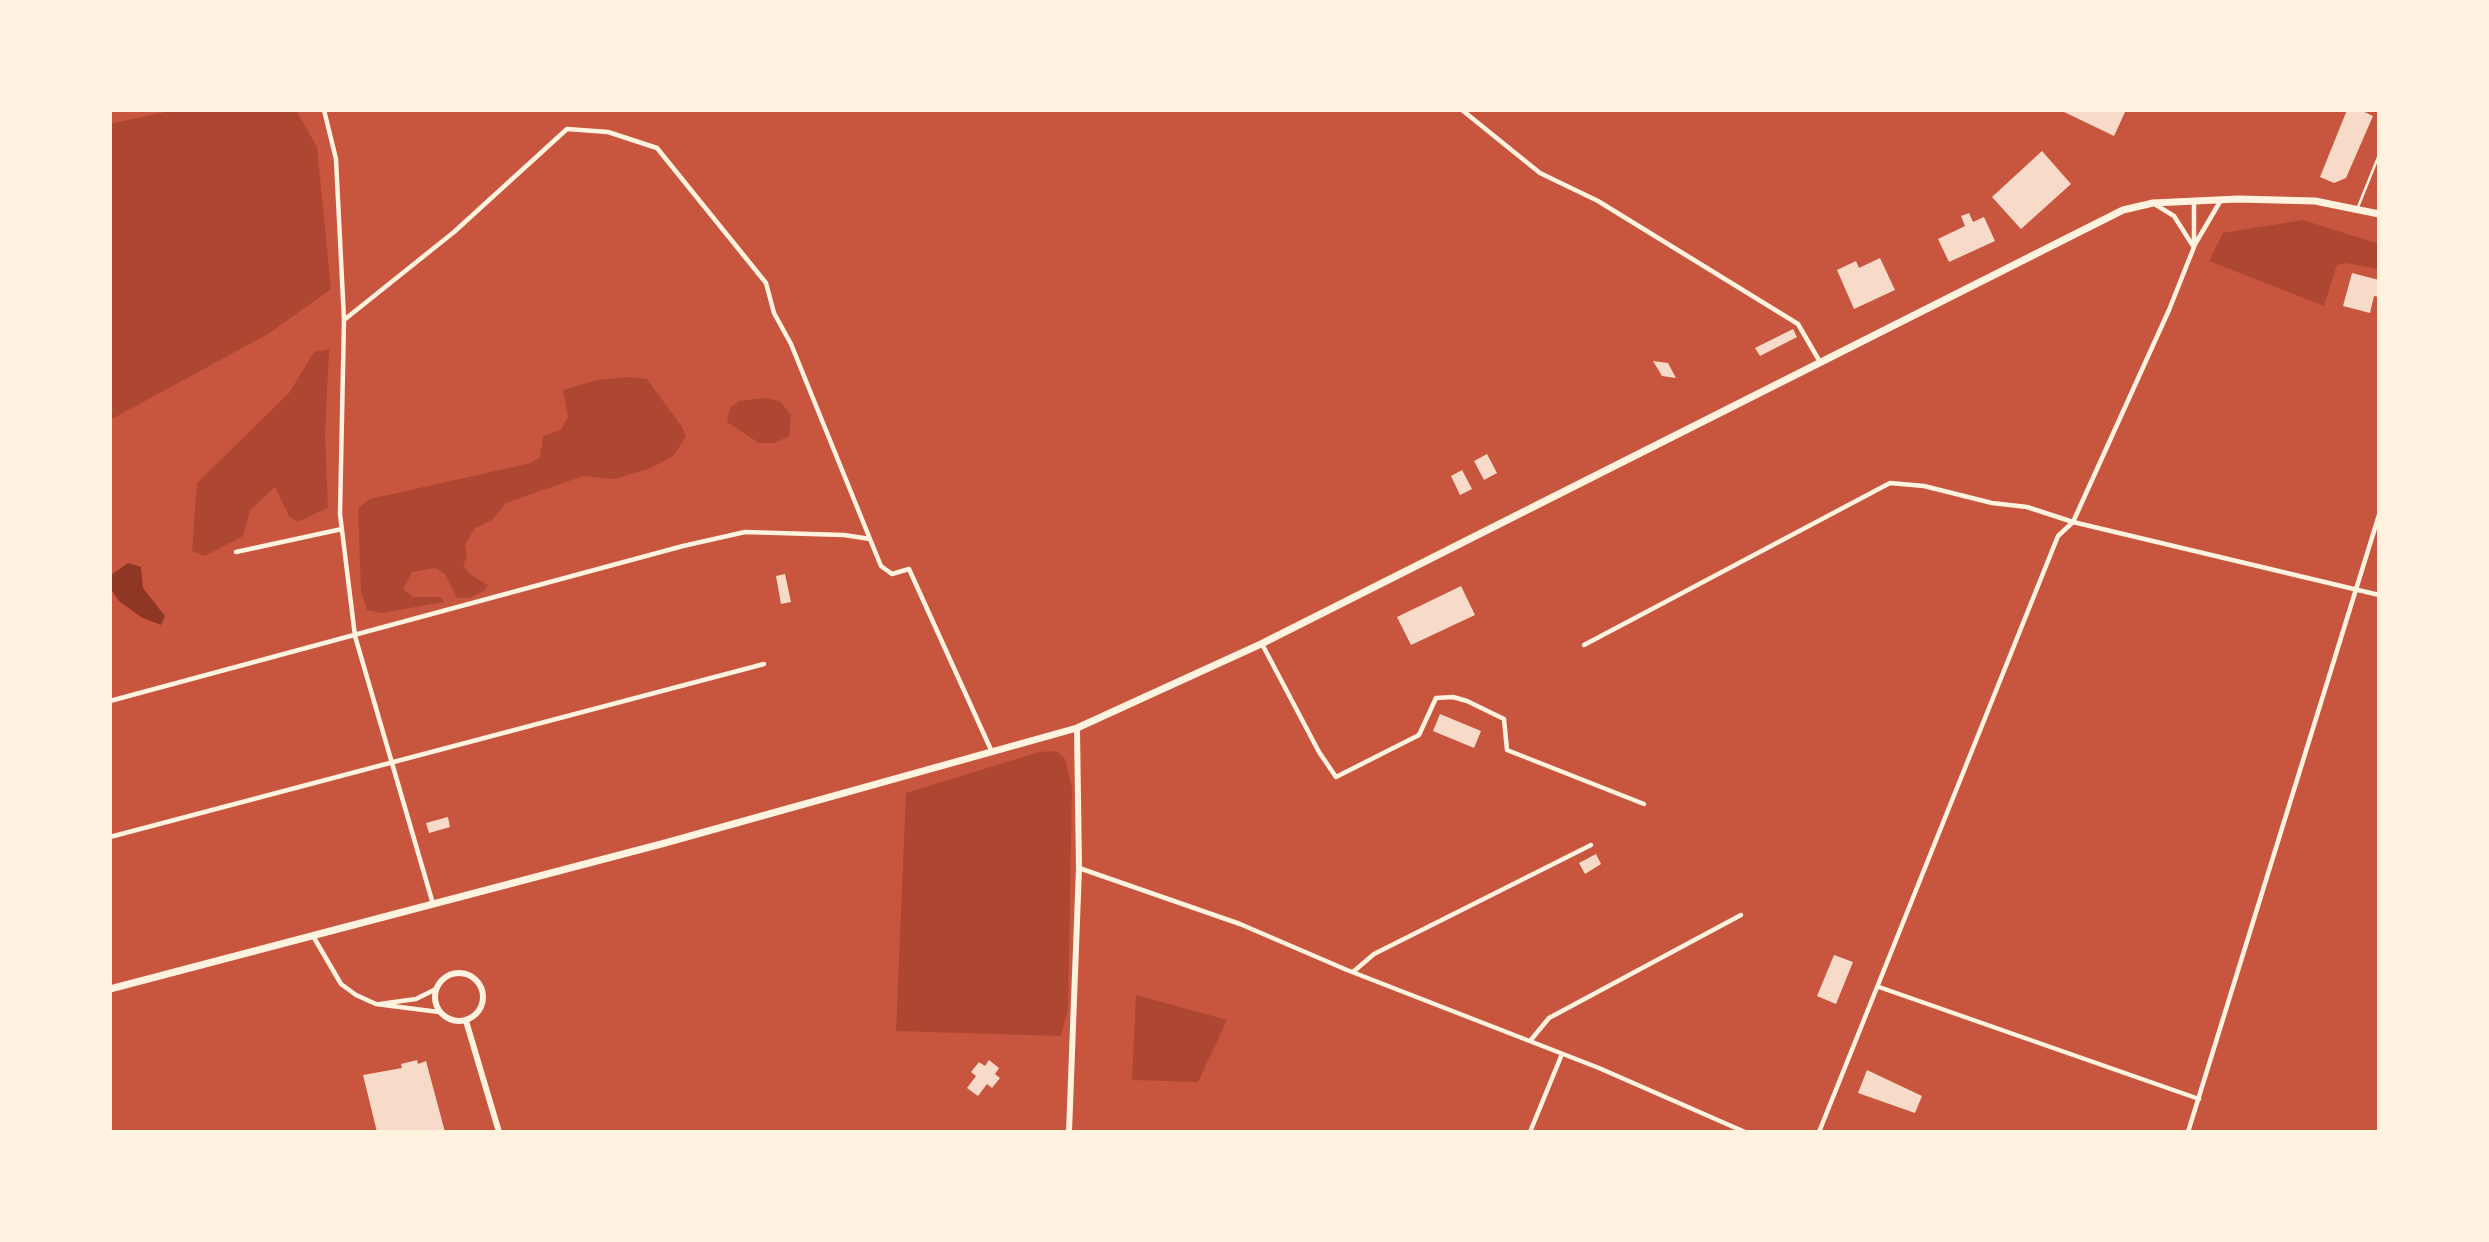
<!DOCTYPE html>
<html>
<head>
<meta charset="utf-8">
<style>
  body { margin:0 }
  #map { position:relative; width:2489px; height:1242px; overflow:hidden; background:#c8553d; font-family:"DM Sans",sans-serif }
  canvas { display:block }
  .frame { position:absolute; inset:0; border:112px solid #fff3e0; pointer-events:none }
</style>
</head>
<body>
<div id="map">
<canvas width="2489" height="1242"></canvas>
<div class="frame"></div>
</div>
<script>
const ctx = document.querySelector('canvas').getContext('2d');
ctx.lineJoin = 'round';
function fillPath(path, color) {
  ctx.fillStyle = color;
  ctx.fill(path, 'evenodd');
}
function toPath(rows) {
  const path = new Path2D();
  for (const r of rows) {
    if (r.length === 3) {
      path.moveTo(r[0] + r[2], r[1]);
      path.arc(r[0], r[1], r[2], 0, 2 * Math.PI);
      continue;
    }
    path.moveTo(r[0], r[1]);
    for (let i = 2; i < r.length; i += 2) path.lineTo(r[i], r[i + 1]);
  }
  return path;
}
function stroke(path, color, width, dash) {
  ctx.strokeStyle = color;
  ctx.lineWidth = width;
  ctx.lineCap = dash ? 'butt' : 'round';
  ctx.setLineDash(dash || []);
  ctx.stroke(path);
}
const green = toPath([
  [174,110,296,110,317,147,331,289,268,334,110,420,110,124],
  [2303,220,2379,244,2379,269,2346,263,2337,265,2324,306,2209,261,2223,233],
  [329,349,325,435,328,508,297,522,289,516,275,487,250,510,243,536,205,556,192,551,197,483,289,393,314,352],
  [630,377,647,379,682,427,686,437,673,456,651,468,615,479,583,476,506,503,492,520,475,528,465,545,467,556,463,566,471,575,488,585,484,591,469,598,457,598,445,574,435,568,412,572,403,589,413,597,441,597,444,602,382,613,367,610,361,591,358,508,370,499,531,463,540,457,543,436,561,430,568,417,563,390,597,380],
  [763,398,780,401,791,415,789,436,775,443,759,443,727,422,730,408,739,401],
  [1057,751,1065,759,1072,788,1068,1008,1061,1036,896,1031,906,793,1039,752],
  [1136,995,1227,1020,1198,1082,1132,1080]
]);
const water = toPath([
  [128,563,141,567,143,588,165,616,161,625,141,617,119,601,110,588,111,575]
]);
const building = toPath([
  [2060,110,2126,110,2114,136],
  [2347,110,2360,110,2373,116,2346,178,2334,183,2320,177],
  [2042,151,2071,184,2021,229,1992,197],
  [1969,213,1973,222,1984,217,1995,241,1949,262,1938,239,1965,226,1961,216],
  [1880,258,1895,290,1854,309,1837,270,1856,261,1859,268],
  [2352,273,2379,280,2379,297,2374,296,2370,313,2343,306],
  [1793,329,1797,337,1760,356,1755,348],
  [1653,361,1668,363,1676,378,1662,376],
  [1487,454,1497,473,1484,480,1474,461],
  [1462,470,1472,489,1460,495,1451,476],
  [785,574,791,602,781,604,776,576],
  [1461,586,1475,615,1411,645,1397,617],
  [1440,714,1481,731,1474,748,1433,731],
  [448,817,450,827,429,833,426,823],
  [1596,854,1601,864,1585,874,1579,863],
  [1834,955,1853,962,1836,1004,1817,996],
  [417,1060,418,1064,426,1061,445,1132,377,1132,363,1075,402,1068,401,1064],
  [989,1060,999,1068,995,1074,1000,1078,992,1088,987,1084,978,1096,967,1088,976,1076,971,1072,979,1062,985,1066],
  [1867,1070,1922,1096,1915,1113,1858,1093]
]);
const service = toPath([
  [2358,207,2379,155]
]);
const minor = toPath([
  [324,110,336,159,344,320,340,514,355,636,433,904],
  [1462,110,1540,173,1598,201,1798,324,1820,362],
  [2156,205,2174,216,2193,246],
  [2194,246,2221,200],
  [344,320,454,232,567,129,608,132,657,148,766,283,774,313,791,344,870,539],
  [236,552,342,529],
  [1262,644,1319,752,1336,777,1419,735,1436,698,1453,697,1467,701,1504,719,1507,750,1644,804],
  [1584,645,1890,483,1924,486,1992,503,2027,507,2073,522,2379,595],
  [110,701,683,546,745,532,844,535,870,539,881,566,892,574,909,569,992,752],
  [110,837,764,664],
  [1079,868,1240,924,1347,970,1599,1068,1745,1132],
  [313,936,341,984,356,995,376,1004,439,1012],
  [1353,972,1374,954,1591,845],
  [1879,987,2199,1099],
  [380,1004,416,999,436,989],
  [1530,1041,1549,1018,1741,915],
  [1530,1132,1562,1054],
  [1819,1132,2058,536,2073,522,2169,310,2194,247,2194,202],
  [2188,1132,2379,515]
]);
const tertiary = toPath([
  [459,997,24],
  [466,1021,499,1132],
  [1069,1132,1079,868,1077,728]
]);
const primary = toPath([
  [110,989,665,843,1077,728,1261,644,2123,210,2153,203,2238,199,2315,201,2379,214]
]);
fillPath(green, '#ae4732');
fillPath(water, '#8f3625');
fillPath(building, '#f7dbc8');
stroke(service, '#fff3e0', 2.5);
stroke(minor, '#fff3e0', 4.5);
stroke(tertiary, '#fff3e0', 6);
stroke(primary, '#fff3e0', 7);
</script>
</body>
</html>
